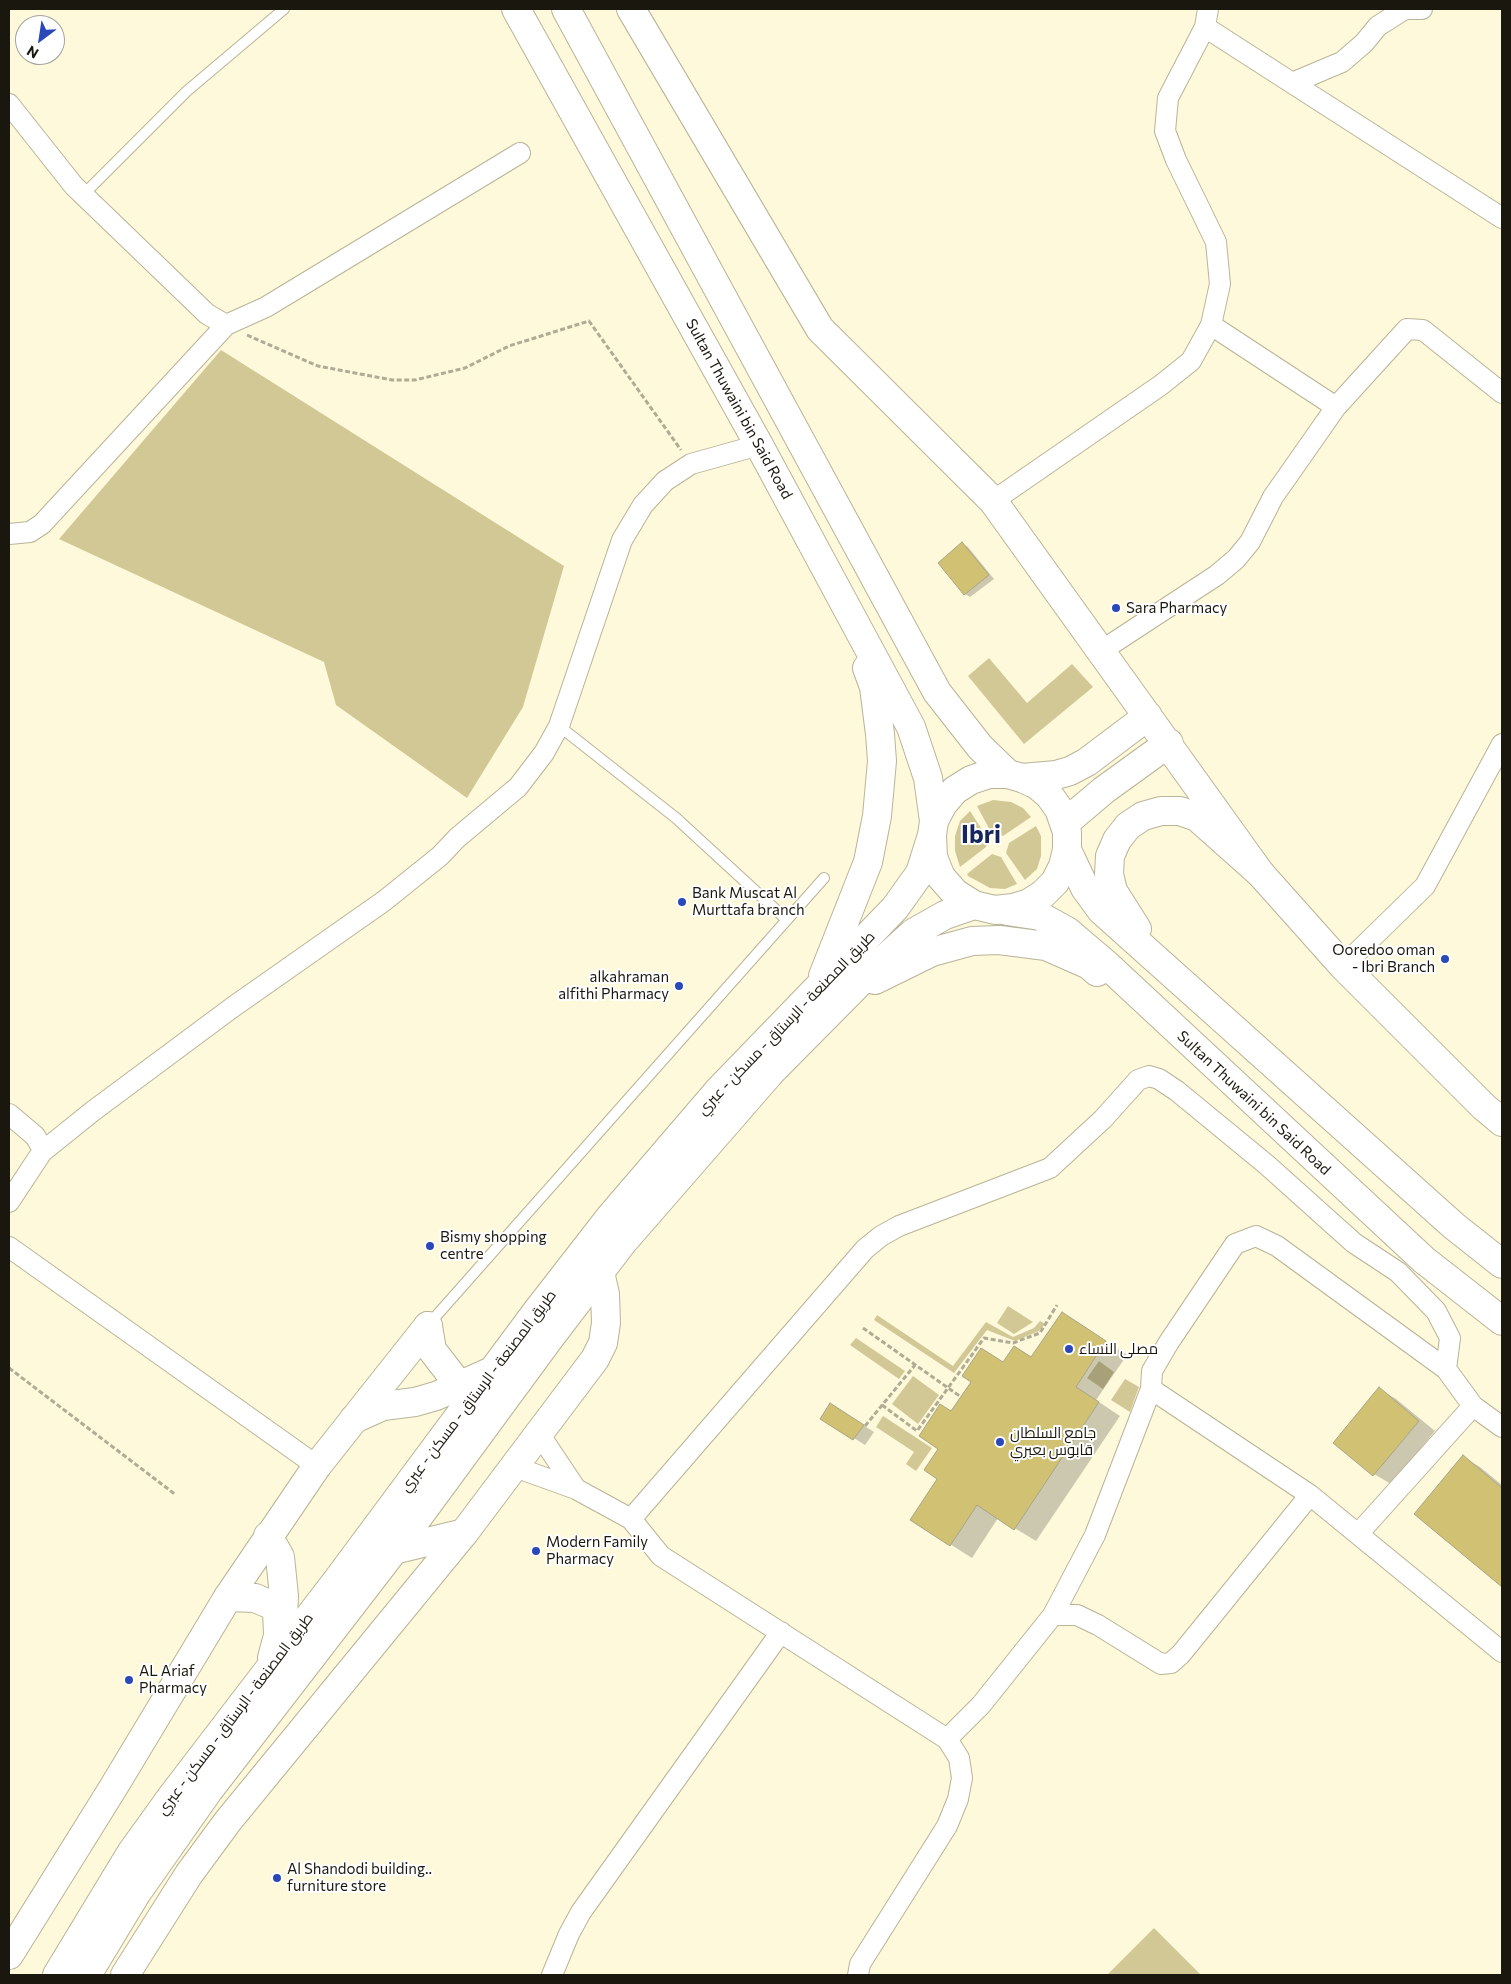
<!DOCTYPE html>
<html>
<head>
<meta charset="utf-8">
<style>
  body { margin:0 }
  #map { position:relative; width:1511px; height:1984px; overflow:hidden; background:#fff9db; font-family:Commissioner,sans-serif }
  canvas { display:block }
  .frame { position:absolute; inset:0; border:10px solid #1a180e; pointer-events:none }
  .north { position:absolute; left:15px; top:15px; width:50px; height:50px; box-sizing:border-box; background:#fff; border:1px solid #a3a39f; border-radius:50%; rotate:211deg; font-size:14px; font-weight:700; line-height:20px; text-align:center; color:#1a180e }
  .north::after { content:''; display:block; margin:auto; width:18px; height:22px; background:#2b48b8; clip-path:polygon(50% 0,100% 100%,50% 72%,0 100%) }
</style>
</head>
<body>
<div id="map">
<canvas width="1511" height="1984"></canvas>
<div class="frame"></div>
<div class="north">N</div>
</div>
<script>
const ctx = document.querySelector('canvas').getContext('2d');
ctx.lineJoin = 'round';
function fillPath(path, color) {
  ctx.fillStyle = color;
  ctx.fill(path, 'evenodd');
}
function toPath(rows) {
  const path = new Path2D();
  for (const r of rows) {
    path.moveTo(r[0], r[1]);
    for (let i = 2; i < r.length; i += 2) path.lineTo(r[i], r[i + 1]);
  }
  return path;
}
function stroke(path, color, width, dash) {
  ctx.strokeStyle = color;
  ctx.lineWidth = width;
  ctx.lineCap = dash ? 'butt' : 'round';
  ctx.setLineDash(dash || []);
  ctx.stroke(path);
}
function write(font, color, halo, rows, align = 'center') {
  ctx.font = font + ' Commissioner,Cairo,sans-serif';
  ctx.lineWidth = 4;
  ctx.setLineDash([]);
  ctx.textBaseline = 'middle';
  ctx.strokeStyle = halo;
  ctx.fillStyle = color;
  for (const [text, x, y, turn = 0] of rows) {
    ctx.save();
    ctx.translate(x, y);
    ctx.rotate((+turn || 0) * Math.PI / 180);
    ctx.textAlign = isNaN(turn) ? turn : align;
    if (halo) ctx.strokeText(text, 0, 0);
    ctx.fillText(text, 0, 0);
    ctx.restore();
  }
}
const green = toPath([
  [221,350,564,566,523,707,467,798,336,705,324,662,59,539],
  [989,658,1027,703,1072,664,1093,687,1024,744,968,676],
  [993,800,1011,802,1023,808,1031,817,1003,836,998,833,992,834,977,806],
  [970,811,988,839,986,847,960,867,955,851,955,836,960,821],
  [1036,826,1041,836,1041,856,1037,869,1025,880,1006,853,1009,843],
  [992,854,1001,857,1017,884,1005,889,990,888,968,876,967,874],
  [1008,1306,1033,1322,1014,1334,997,1323],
  [877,1315,953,1366,986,1322,1013,1337,1034,1328,1040,1321,1045,1324,1039,1331,1015,1341,987,1330,954,1373,874,1320],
  [856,1338,905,1371,899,1379,850,1345],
  [1099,1361,1114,1372,1103,1389,1087,1378],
  [913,1376,939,1395,918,1424,892,1404],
  [1125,1379,1139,1387,1130,1412,1111,1400],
  [883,1416,932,1448,916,1471,906,1464,914,1452,876,1427],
  [1154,1928,1201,1975,1107,1975]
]);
const shadow = toPath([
  [963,544,968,547,994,579,970,597,965,594,939,563],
  [1062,1313,1127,1355,1096,1400,1120,1416,1036,1541,998,1518,972,1558,912,1520,939,1478,940,1449,952,1412,1004,1363,1015,1347,1032,1357],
  [1379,1389,1396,1399,1435,1431,1391,1484,1374,1474],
  [841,1411,874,1432,865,1445,822,1418],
  [1463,1457,1480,1467,1502,1485,1502,1586,1416,1514]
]);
const building = toPath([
  [962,542,989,575,964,595,938,563,962,542],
  [1062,1312,1106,1341,1076,1387,1099,1402,1014,1530,977,1505,950,1546,910,1520,937,1479,924,1470,938,1449,919,1436,940,1404,951,1411,971,1382,962,1376,981,1348,1003,1362,1014,1346,1031,1357,1062,1312],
  [1379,1387,1419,1421,1373,1476,1333,1443,1379,1387],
  [830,1403,864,1425,853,1440,820,1419,830,1403],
  [1463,1455,1502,1488,1502,1587,1414,1514,1463,1455]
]);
const path = toPath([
  [247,335,318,366,392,380,415,380,465,368,509,346,589,321,681,450],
  [863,1328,961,1397],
  [9,1368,176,1495],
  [882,1405,917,1431,984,1338,1013,1343,1040,1333,1057,1305],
  [865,1426,915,1365]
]);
const lane = toPath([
  [83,195,187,91,284,9],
  [559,726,676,818,787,920],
  [429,1324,824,878]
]);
const street = toPath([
  [1205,27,1502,218],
  [1292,83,1342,62,1364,43,1378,26,1405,9,1422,9],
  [9,104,74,186,207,314,226,325],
  [1211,325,1336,407],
  [993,501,1161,385,1191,361,1211,325,1220,284,1216,242,1176,160,1165,131,1168,98,1205,27,1208,9],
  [9,534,30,532,42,524,226,325,266,307,520,153],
  [1101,651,1217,575,1236,559,1250,542,1273,497,1336,407,1407,329,1423,330,1502,393],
  [1343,966,1425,886,1502,744],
  [9,1114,35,1136,41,1146,42,1152,9,1202],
  [42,1152,93,1111,233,1007,384,901,440,856,457,838,518,787,544,753,559,726,622,540,643,505,665,481,691,464,759,445],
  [9,1247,317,1466],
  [1151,1389,1310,1495,1502,1652],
  [540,1435,576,1489],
  [515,1467,576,1489,631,1519,661,1556,947,1739,959,1758,962,1778,958,1799,947,1826,860,1964,858,1975],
  [631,1519,865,1249,881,1236,899,1226,1050,1168,1103,1119,1138,1080,1149,1076,1159,1079,1177,1091,1267,1165,1354,1243,1398,1272,1436,1311,1450,1338,1446,1369,1473,1406,1502,1427],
  [1358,1534,1473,1406],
  [1053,1615,1077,1615,1098,1625,1161,1664,1171,1663,1181,1654,1310,1495],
  [947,1739,981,1705,1053,1615,1095,1535,1151,1389,1152,1371,1169,1342,1235,1244,1256,1236,1277,1246,1446,1369],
  [552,1975,569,1934,581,1912,781,1632]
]);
const secondary = toPath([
  [631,9,820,329,993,501,1260,873,1343,966,1484,1107,1502,1122],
  [1022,778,1056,775,1070,771,1087,762,1148,716],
  [1065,823,1104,790,1169,743],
  [9,1955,113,1788,228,1597,317,1466,428,1326],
  [125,1975,189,1874,228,1821,464,1533,595,1359,603,1343,606,1323,605,1294,600,1272]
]);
const highway = toPath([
  [516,9,759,445,911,727,928,778,934,821,932,835,933,857,941,877,955,893,974,905,995,910,1013,908,1029,903,1043,894,1055,882,1063,866,1067,850,1067,832,1059,809,1049,795,1037,785,1022,778,1008,774,989,774,971,780,955,790,943,804,934,821],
  [566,9,937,692,980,747,1008,774],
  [1067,850,1085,888,1101,910,1454,1226,1502,1264],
  [1007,911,1040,916,1067,931,1107,965,1424,1260,1502,1321],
  [1137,929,1113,891,1109,874,1110,856,1117,840,1128,826,1143,816,1161,811,1180,811,1197,817,1260,873],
  [823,976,868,862,877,816,882,761,880,734,874,687,867,668],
  [875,980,932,952,972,941,999,940,1046,946,1089,965,1097,972],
  [428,1326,432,1350,459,1385],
  [354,1419,383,1406,415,1402,436,1396,492,1371],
  [268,1536,280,1557,284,1596,283,1617,272,1658],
  [394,1550,464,1533],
  [228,1597,255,1598,274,1606,277,1612,278,1633],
  [57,1975,131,1853,172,1796,338,1579,537,1311,610,1217,718,1091,895,908,920,873,932,835],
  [87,1975,136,1894,209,1790,394,1550,549,1339,623,1242,771,1072,868,974,913,933,945,915,974,905]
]);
const markers = [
  [1116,608,5,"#2b48b8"],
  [682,902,5,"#2b48b8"],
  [1445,959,5,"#2b48b8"],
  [679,986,5,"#2b48b8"],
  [430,1246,5,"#2b48b8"],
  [1069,1349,5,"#2b48b8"],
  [1000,1442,5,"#2b48b8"],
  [536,1551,5,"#2b48b8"],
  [129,1680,5,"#2b48b8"],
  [277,1878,5,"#2b48b8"]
];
const streetNames = [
  ["Sultan Thuwaini bin Said Road",739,409,61],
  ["طريق المصنعة - الرستاق - مسكن - عبري",786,1023,-46],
  ["Sultan Thuwaini bin Said Road",1254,1103,43],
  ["طريق المصنعة - الرستاق - مسكن - عبري",478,1391,-53],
  ["طريق المصنعة - الرستاق - مسكن - عبري",235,1714,-53]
];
const poiNames = [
  ["Sara Pharmacy",1126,608],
  ["Bank Muscat Al",692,893],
  ["Murttafa branch",692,910],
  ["Ooredoo oman",1435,950,"right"],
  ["- Ibri Branch",1435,967,"right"],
  ["alkahraman",669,977,"right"],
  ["alfithi Pharmacy",669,994,"right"],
  ["Bismy shopping",440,1237],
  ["centre",440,1254],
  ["مصلى النساء",1079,1349],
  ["جامع السلطان",1010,1433],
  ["قابوس بعبري",1010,1450],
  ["Modern Family",546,1542],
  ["Pharmacy",546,1559],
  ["AL Ariaf",139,1671],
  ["Pharmacy",139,1688],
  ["Al Shandodi building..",287,1869],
  ["furniture store",287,1886]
];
const townNames = [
  ["Ibri",981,835]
];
fillPath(green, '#d2c896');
fillPath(shadow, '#0003');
fillPath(building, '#d0c173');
stroke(building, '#a9a488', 1);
stroke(lane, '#b9b397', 12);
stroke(street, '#b9b397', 22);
stroke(secondary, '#b9b397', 30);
stroke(highway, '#b9b397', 30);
stroke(path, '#b0ab94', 3, [5, 2.5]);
stroke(lane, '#fff', 10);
stroke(street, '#fff', 20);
stroke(secondary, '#fff', 28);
stroke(highway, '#fff', 28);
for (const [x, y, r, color] of markers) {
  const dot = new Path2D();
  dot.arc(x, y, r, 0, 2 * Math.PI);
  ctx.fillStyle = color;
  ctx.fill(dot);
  stroke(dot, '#fff', 2);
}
write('15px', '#1a180e', '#fff', streetNames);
write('15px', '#1a180e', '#fff', poiNames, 'left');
write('bold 25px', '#16265c', '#fff', townNames);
</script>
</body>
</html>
